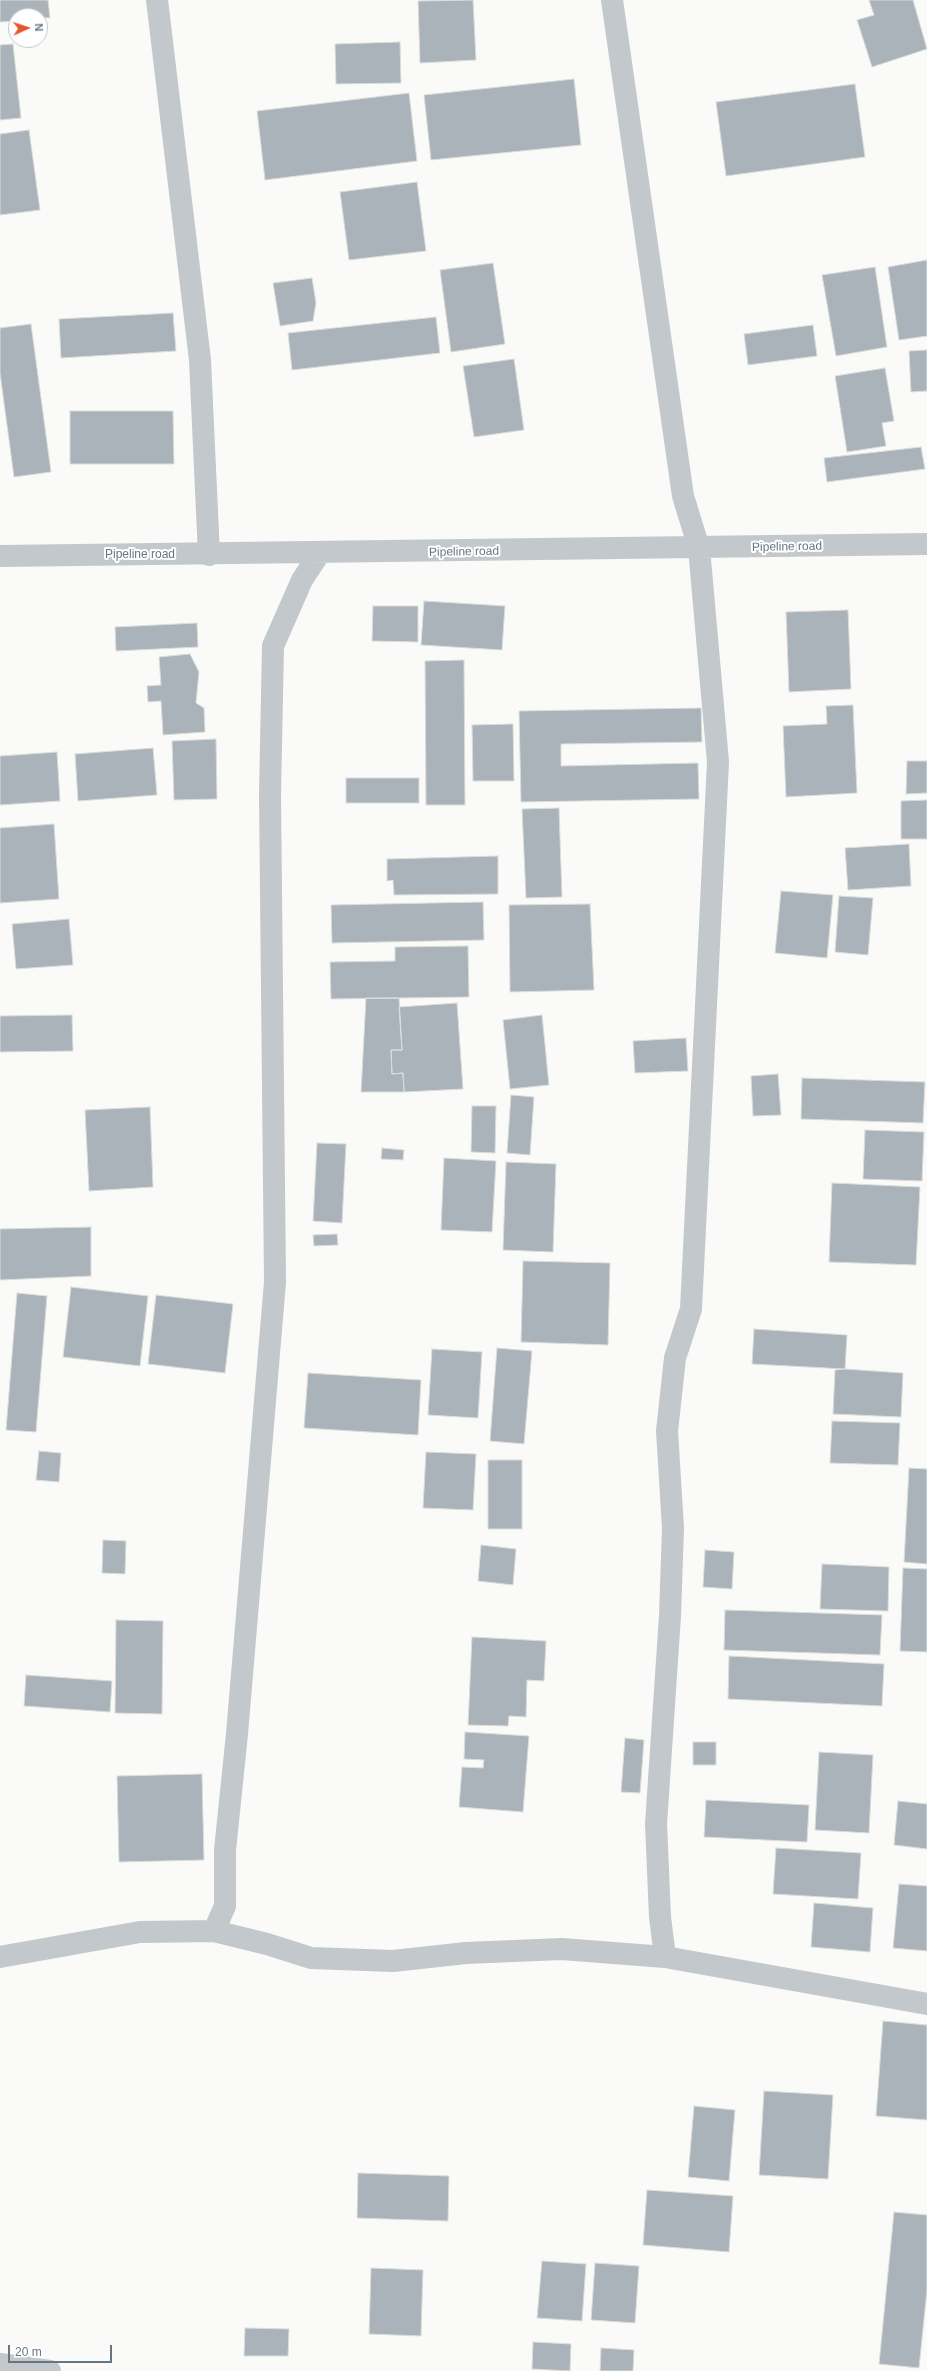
<!DOCTYPE html>
<html>
<head>
<meta charset="utf-8">
<style>
  body { margin:0 }
  #map { position:relative; width:927px; height:2371px; overflow:hidden; background:#fafaf8; font-family:Arial,sans-serif }
  canvas { display:block }
  .north { position:absolute; left:8px; top:8px; width:40px; height:40px; box-sizing:border-box; background:#fff; border:1px solid #c1c8cd; border-radius:50%; rotate:87deg; font-size:11px; font-weight:700; line-height:16px; text-align:center; color:#657683 }
  .north::after { content:''; display:block; margin:auto; width:14px; height:18px; background:#e4572e; clip-path:polygon(50% 0,100% 100%,50% 72%,0 100%) }
  .scale { position:absolute; left:8px; top:2345px; width:104px; height:18px; box-sizing:border-box; border:2px solid #657683; border-top:0; padding-left:5px; font-size:12px; line-height:14px; white-space:nowrap; color:#657683; -webkit-text-stroke:3px #fff; paint-order:stroke }
</style>
</head>
<body>
<div id="map">
<canvas width="927" height="2371"></canvas>
<div class="north">N</div>
<div class="scale">20 m</div>
</div>
<script>
const ctx = document.querySelector('canvas').getContext('2d');
ctx.lineJoin = 'round';
function fillPath(path, color) {
  ctx.fillStyle = color;
  ctx.fill(path, 'evenodd');
}
function toPath(rows) {
  const path = new Path2D();
  for (const r of rows) {
    path.moveTo(r[0], r[1]);
    for (let i = 2; i < r.length; i += 2) path.lineTo(r[i], r[i + 1]);
  }
  return path;
}
function stroke(path, color, width, dash) {
  ctx.strokeStyle = color;
  ctx.lineWidth = width;
  ctx.lineCap = dash ? 'butt' : 'round';
  ctx.setLineDash(dash || []);
  ctx.stroke(path);
}
function write(font, color, halo, rows, align = 'center') {
  ctx.font = font + ' Arial,sans-serif';
  ctx.lineWidth = 4;
  ctx.setLineDash([]);
  ctx.textBaseline = 'middle';
  ctx.strokeStyle = halo;
  ctx.fillStyle = color;
  for (const [text, x, y, turn = 0] of rows) {
    ctx.save();
    ctx.translate(x, y);
    ctx.rotate((+turn || 0) * Math.PI / 180);
    ctx.textAlign = isNaN(turn) ? turn : align;
    if (halo) ctx.strokeText(text, 0, 0);
    ctx.fillText(text, 0, 0);
    ctx.restore();
  }
}
const building = toPath([
  [0,0,48,0,50,18,16,16,16,21,0,22,0,0],
  [473,0,476,60,420,63,418,1,473,0],
  [869,0,913,0,927,49,872,67,857,20,874,15,869,0],
  [400,42,401,83,336,84,335,44,400,42],
  [13,44,21,118,0,120,0,45,13,44],
  [574,79,581,145,431,160,424,95,574,79],
  [855,84,865,157,726,176,716,102,855,84],
  [409,93,417,161,265,180,257,111,409,93],
  [29,130,40,210,0,215,0,134,29,130],
  [417,182,426,251,349,260,340,192,417,182],
  [927,260,927,336,899,340,888,267,927,260],
  [493,263,505,344,451,352,440,270,493,263],
  [875,267,887,347,836,356,822,275,875,267],
  [312,278,316,303,313,321,280,326,273,283,312,278],
  [173,313,176,351,61,358,59,319,173,313],
  [436,317,440,353,292,370,288,333,436,317],
  [31,324,51,472,14,477,0,373,0,328,31,324],
  [813,325,817,356,748,365,744,334,813,325],
  [927,350,927,391,911,392,909,351,927,350],
  [514,359,524,430,474,437,463,366,514,359],
  [885,368,894,421,882,423,886,446,847,452,835,376,885,368],
  [70,411,173,411,174,464,70,464,70,411],
  [921,447,925,469,827,482,824,458,921,447],
  [424,601,505,606,502,650,421,645,424,601],
  [373,606,418,606,418,642,372,641,373,606],
  [848,610,851,689,789,692,786,612,848,610],
  [197,623,198,647,116,651,115,627,197,623],
  [190,654,199,672,196,703,204,708,205,732,163,735,161,701,148,702,147,686,161,685,159,657,190,654],
  [464,660,465,805,426,805,425,661,464,660],
  [853,705,857,793,786,797,783,726,827,724,826,706,853,705],
  [701,708,702,742,561,744,561,766,698,763,699,799,521,802,519,711,701,708],
  [513,724,514,781,473,781,472,725,513,724],
  [216,739,217,799,174,800,172,741,216,739],
  [153,748,157,795,78,801,75,754,153,748],
  [57,752,60,801,0,805,0,756,57,752],
  [907,761,927,761,927,793,906,794,907,761],
  [346,778,419,778,419,803,346,803,346,778],
  [927,800,927,839,901,839,901,801,927,800],
  [559,808,562,897,526,898,522,809,559,808],
  [54,824,59,899,0,903,0,828,54,824],
  [909,844,911,886,848,890,845,848,909,844],
  [498,856,498,894,394,895,393,880,387,881,387,859,498,856],
  [781,891,833,895,827,958,775,953,781,891],
  [839,896,873,898,868,955,835,952,839,896],
  [483,902,484,940,332,943,331,905,483,902],
  [590,904,594,990,510,992,509,905,590,904],
  [69,919,73,965,16,969,12,924,69,919],
  [468,946,469,997,331,999,330,962,395,961,395,947,468,946],
  [366,998,399,998,402,1050,391,1050,392,1074,403,1073,404,1092,361,1092,366,998],
  [457,1003,463,1089,404,1092,403,1073,392,1074,391,1050,402,1050,399,1007,457,1003],
  [72,1015,73,1051,0,1052,0,1016,72,1015],
  [542,1015,549,1085,510,1089,503,1020,542,1015],
  [686,1038,688,1071,635,1073,633,1041,686,1038],
  [778,1074,781,1115,753,1116,751,1076,778,1074],
  [802,1078,925,1082,923,1123,801,1119,802,1078],
  [511,1095,534,1097,530,1155,507,1153,511,1095],
  [472,1106,496,1106,495,1153,471,1152,472,1106],
  [150,1107,153,1187,89,1191,85,1110,150,1107],
  [865,1130,924,1132,922,1181,863,1179,865,1130],
  [317,1143,346,1144,342,1223,313,1221,317,1143],
  [382,1148,404,1150,403,1160,381,1159,382,1148],
  [444,1158,496,1161,492,1232,441,1230,444,1158],
  [506,1162,556,1164,553,1252,503,1250,506,1162],
  [832,1183,920,1187,916,1265,829,1262,832,1183],
  [91,1227,91,1276,0,1280,0,1229,91,1227],
  [337,1234,338,1245,314,1246,313,1235,337,1234],
  [523,1261,610,1263,608,1345,521,1342,523,1261],
  [71,1287,148,1296,140,1366,63,1357,71,1287],
  [17,1293,47,1296,36,1432,6,1430,17,1293],
  [156,1295,233,1304,225,1373,148,1364,156,1295],
  [754,1329,847,1335,845,1369,752,1364,754,1329],
  [497,1348,532,1351,524,1444,490,1441,497,1348],
  [432,1349,482,1352,478,1418,428,1415,432,1349],
  [845,1369,903,1373,901,1417,833,1414,835,1370,845,1369],
  [308,1373,421,1380,418,1435,304,1428,308,1373],
  [832,1421,900,1423,898,1465,830,1463,832,1421],
  [39,1451,61,1453,59,1482,36,1480,39,1451],
  [426,1452,476,1454,473,1510,423,1508,426,1452],
  [488,1460,522,1460,522,1529,488,1529,488,1460],
  [909,1468,927,1469,927,1564,904,1562,909,1468],
  [103,1540,126,1541,125,1574,102,1573,103,1540],
  [481,1545,516,1549,513,1585,478,1581,481,1545],
  [705,1550,734,1552,732,1589,703,1587,705,1550],
  [822,1564,889,1567,888,1611,820,1609,822,1564],
  [903,1568,927,1569,927,1652,900,1651,903,1568],
  [725,1610,882,1615,880,1655,724,1650,725,1610],
  [116,1620,163,1621,162,1714,115,1713,116,1620],
  [472,1637,546,1641,544,1681,527,1680,526,1717,509,1716,508,1726,468,1725,472,1637],
  [729,1656,884,1664,882,1706,728,1699,729,1656],
  [26,1675,112,1681,110,1712,24,1706,26,1675],
  [465,1732,529,1736,523,1812,459,1807,462,1767,483,1768,484,1760,464,1759,465,1732],
  [625,1738,644,1740,640,1793,621,1792,625,1738],
  [693,1742,716,1742,716,1765,693,1765,693,1742],
  [819,1752,873,1755,869,1833,815,1830,819,1752],
  [202,1774,204,1860,119,1862,117,1776,202,1774],
  [706,1800,809,1805,807,1842,704,1837,706,1800],
  [898,1801,927,1804,927,1849,894,1845,898,1801],
  [776,1848,861,1853,858,1899,773,1894,776,1848],
  [899,1884,927,1886,927,1951,893,1948,899,1884],
  [814,1903,873,1908,870,1952,811,1947,814,1903],
  [883,2021,927,2025,927,2120,876,2116,883,2021],
  [764,2091,833,2095,828,2179,759,2175,764,2091],
  [694,2106,735,2110,729,2181,688,2177,694,2106],
  [358,2173,449,2176,448,2221,357,2218,358,2173],
  [647,2190,733,2196,729,2252,643,2245,647,2190],
  [894,2212,927,2215,927,2290,919,2368,879,2364,894,2212],
  [542,2261,586,2264,582,2321,537,2318,542,2261],
  [595,2263,639,2266,635,2323,591,2320,595,2263],
  [371,2268,423,2270,421,2336,369,2334,371,2268],
  [245,2328,289,2329,288,2356,244,2356,245,2328],
  [533,2342,571,2344,570,2371,532,2369,533,2342],
  [601,2348,634,2350,633,2371,600,2371,601,2348]
]);
const minor = toPath([
  [157,0,200,360,209,555],
  [612,0,683,496,699,548,718,762,691,1309,675,1358,667,1431,673,1528,670,1616,656,1824,660,1917,665,1957],
  [0,556,927,544],
  [214,1931,225,1906,225,1850,237,1734,275,1282,270,794,273,646,302,580,319,554],
  [0,1957,140,1932,214,1931,267,1944,311,1958,393,1961,466,1953,562,1949,665,1957,927,2004],
  [0,2364,50,2371]
]);
const streetNames = [
  ["Pipeline road",787,547,-1],
  ["Pipeline road",464,552,-1],
  ["Pipeline road",140,555]
];
fillPath(building, '#aab3b9');
stroke(building, '#dcdcda', 1);
stroke(minor, '#c3c8cc', 22);
write('12px', '#657683', '#fff', streetNames);
</script>
</body>
</html>
